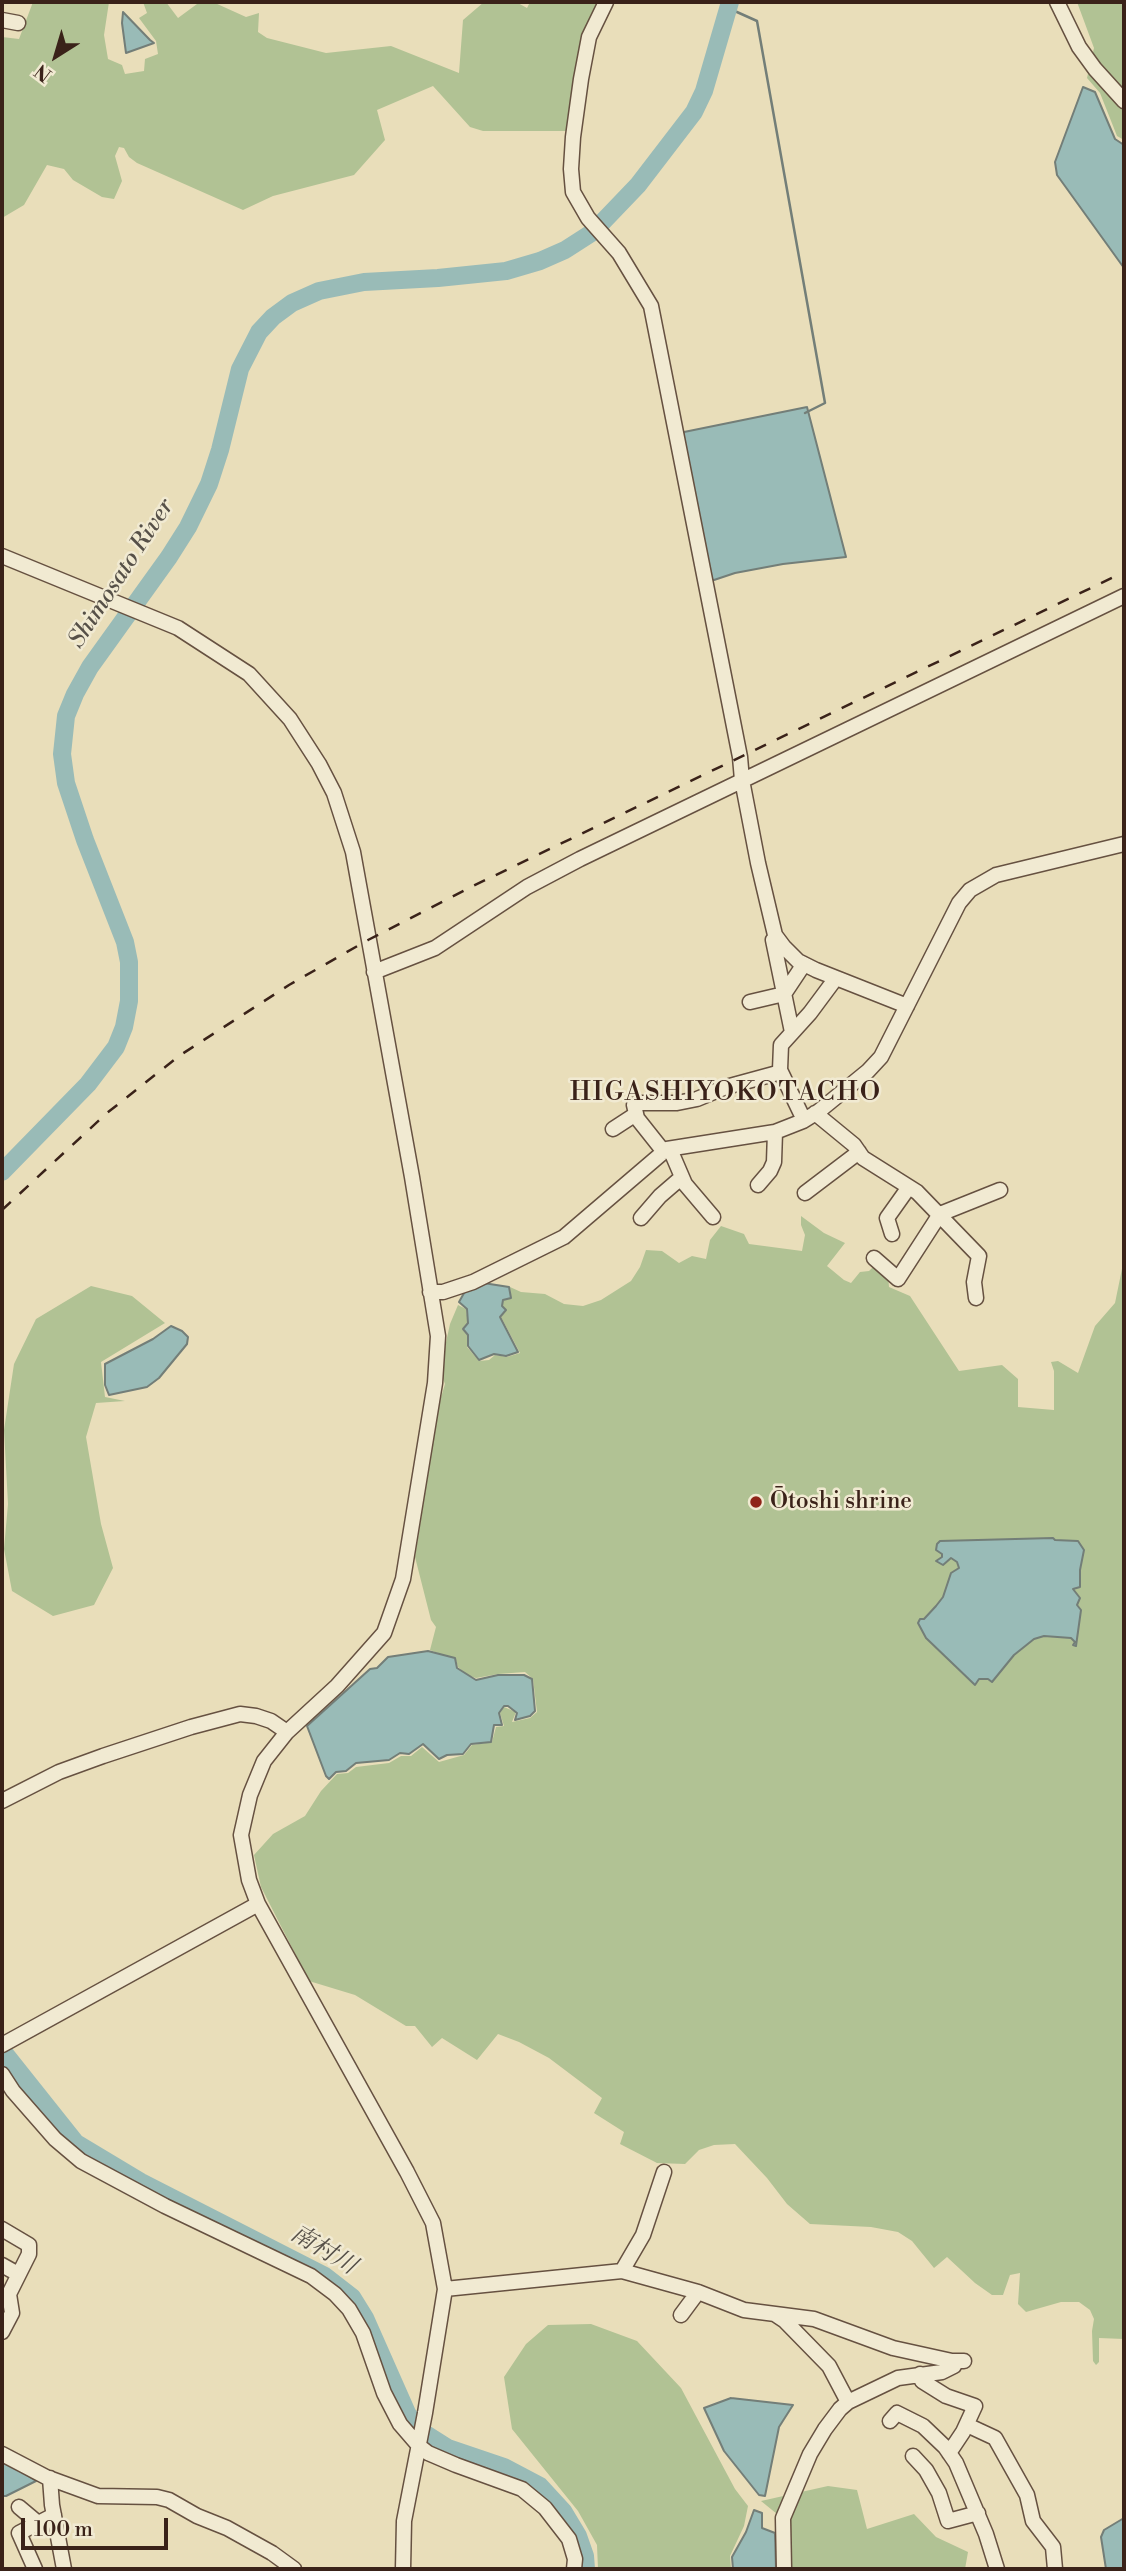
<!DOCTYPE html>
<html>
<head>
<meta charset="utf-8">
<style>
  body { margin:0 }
  #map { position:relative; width:1126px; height:2571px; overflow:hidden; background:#e9deba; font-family:"Libre Bodoni",serif }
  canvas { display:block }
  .frame { position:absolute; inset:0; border:4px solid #3a2219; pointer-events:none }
  .north { position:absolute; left:21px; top:21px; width:70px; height:70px; -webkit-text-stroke:5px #f1ead2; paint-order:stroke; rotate:217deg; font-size:19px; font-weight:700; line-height:28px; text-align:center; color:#3a2219 }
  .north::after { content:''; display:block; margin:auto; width:24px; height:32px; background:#3a2219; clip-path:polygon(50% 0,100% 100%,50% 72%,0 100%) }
  .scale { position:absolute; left:21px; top:2518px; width:147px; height:32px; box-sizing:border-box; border:4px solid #3a2219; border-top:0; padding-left:9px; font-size:21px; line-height:24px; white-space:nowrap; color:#3a2219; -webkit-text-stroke:5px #f1ead2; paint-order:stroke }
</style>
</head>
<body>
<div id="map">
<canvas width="1126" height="2571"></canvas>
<div class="frame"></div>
<div class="north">N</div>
<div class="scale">100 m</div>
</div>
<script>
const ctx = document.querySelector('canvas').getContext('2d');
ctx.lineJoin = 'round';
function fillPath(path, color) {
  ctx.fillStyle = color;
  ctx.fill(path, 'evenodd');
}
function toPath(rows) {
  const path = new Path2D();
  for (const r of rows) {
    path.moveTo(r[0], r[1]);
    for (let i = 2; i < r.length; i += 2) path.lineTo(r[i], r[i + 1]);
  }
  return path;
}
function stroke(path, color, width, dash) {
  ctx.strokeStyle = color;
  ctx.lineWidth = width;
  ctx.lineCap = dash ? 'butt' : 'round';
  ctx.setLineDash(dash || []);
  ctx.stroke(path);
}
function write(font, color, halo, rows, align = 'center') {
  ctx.font = font + ' "Libre Bodoni","Noto Serif JP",serif';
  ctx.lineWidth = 5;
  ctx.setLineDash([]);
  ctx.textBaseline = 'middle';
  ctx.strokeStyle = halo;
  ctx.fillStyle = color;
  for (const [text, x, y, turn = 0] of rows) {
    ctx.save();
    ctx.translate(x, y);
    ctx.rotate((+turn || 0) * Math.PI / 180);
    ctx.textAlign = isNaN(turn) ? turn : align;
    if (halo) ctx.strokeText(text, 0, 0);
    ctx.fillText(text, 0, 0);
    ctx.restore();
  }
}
const green = toPath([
  [33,2,109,2,104,35,108,59,122,65,125,74,144,71,145,59,158,54,156,41,139,18,147,13,143,2,166,2,178,18,197,4,215,3,246,17,259,13,258,32,267,38,326,53,391,46,459,73,463,20,484,2,516,2,527,8,530,2,600,2,569,131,483,131,470,127,433,86,377,110,385,140,354,175,273,196,243,210,137,163,129,157,124,148,119,147,115,156,122,181,114,199,102,197,73,180,64,169,47,165,24,205,2,218,2,37,19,39],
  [1077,2,1124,2,1124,140,1117,136,1100,93,1087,78,1094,48],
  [801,1216,824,1233,845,1243,827,1266,844,1280,851,1283,860,1272,869,1271,875,1265,888,1275,889,1287,910,1296,959,1371,1002,1365,1018,1379,1018,1407,1054,1410,1054,1371,1051,1362,1058,1361,1078,1373,1095,1326,1115,1303,1124,1259,1124,2339,1099,2338,1099,2362,1096,2365,1093,2361,1092,2331,1094,2319,1090,2310,1079,2302,1061,2302,1026,2312,1018,2304,1020,2273,1010,2275,1003,2295,992,2295,975,2283,947,2257,934,2268,912,2241,898,2232,871,2227,810,2224,787,2204,767,2178,735,2144,714,2145,699,2150,685,2164,657,2163,620,2144,624,2132,594,2113,602,2098,549,2058,519,2042,498,2034,477,2060,442,2038,432,2047,415,2026,406,2026,355,1995,309,1981,261,1887,254,1855,273,1834,305,1816,321,1791,337,1774,348,1773,356,1767,389,1763,401,1756,411,1756,422,1747,439,1762,464,1755,472,1745,492,1742,496,1727,504,1726,500,1713,504,1707,516,1712,512,1722,530,1718,537,1712,533,1679,525,1672,498,1674,476,1678,467,1675,458,1667,455,1657,448,1657,430,1650,436,1627,431,1620,415,1557,439,1404,445,1384,442,1376,445,1347,450,1324,458,1305,466,1309,468,1322,462,1329,467,1335,467,1347,479,1361,489,1360,495,1355,507,1357,520,1353,501,1317,506,1310,502,1306,503,1300,511,1298,510,1287,521,1292,545,1294,564,1304,583,1306,601,1300,631,1281,640,1267,646,1250,662,1251,679,1263,692,1256,706,1259,710,1240,721,1226,744,1234,749,1244,802,1251,805,1235,801,1225],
  [91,1286,132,1296,165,1323,101,1362,105,1397,125,1401,96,1403,86,1437,101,1524,113,1568,94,1605,53,1616,12,1591,4,1549,8,1504,4,1430,14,1364,36,1319],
  [591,2324,637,2341,681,2388,735,2489,748,2506,744,2526,730,2556,731,2569,598,2569,597,2545,578,2511,512,2429,504,2377,526,2344,548,2325],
  [828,2486,857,2490,867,2529,914,2514,936,2537,968,2552,965,2569,778,2569,777,2514,761,2501]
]);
const water = toPath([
  [123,12,150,40,154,43,126,53,122,23,123,12],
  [1083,87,1095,92,1115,139,1124,145,1124,268,1057,175,1055,162,1083,87],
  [807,407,846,557,783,564,735,573,711,581,680,446,684,432,807,407],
  [477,1282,509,1287,511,1298,503,1300,502,1306,506,1310,500,1317,518,1352,506,1356,494,1354,479,1360,468,1346,468,1335,463,1329,468,1323,467,1309,459,1302,468,1286,477,1282],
  [171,1326,182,1331,188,1337,187,1344,159,1378,147,1387,109,1395,105,1385,105,1364,153,1339,171,1326],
  [1053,1538,1055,1540,1078,1541,1084,1550,1080,1570,1080,1587,1073,1589,1080,1598,1077,1605,1081,1610,1076,1646,1073,1645,1075,1642,1071,1638,1044,1636,1034,1639,1014,1655,992,1682,988,1679,979,1679,975,1685,926,1638,918,1623,920,1619,924,1619,936,1606,943,1597,951,1573,959,1568,957,1562,951,1558,943,1565,936,1561,942,1557,942,1554,936,1550,937,1544,940,1541,1053,1538],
  [428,1651,455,1658,457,1668,476,1680,498,1675,524,1675,532,1679,535,1711,530,1716,515,1720,517,1713,508,1706,504,1706,499,1713,502,1725,494,1725,491,1742,471,1744,463,1754,447,1755,439,1759,423,1744,409,1754,400,1753,389,1760,356,1763,346,1771,336,1772,329,1779,326,1776,307,1726,370,1669,377,1668,388,1657,428,1651],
  [731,2398,793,2405,779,2427,765,2496,759,2495,724,2451,704,2408,731,2398],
  [2,2459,36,2481,6,2496,2,2496,2,2459],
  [754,2510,762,2513,762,2528,775,2533,776,2569,733,2569,732,2557,746,2532,754,2510],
  [1124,2518,1124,2569,1106,2569,1101,2537,1104,2530,1124,2518]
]);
const stream = toPath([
  [728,8,757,21,825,403,805,413]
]);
const river = toPath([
  [2,1172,88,1084,116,1047,124,1027,129,1001,129,962,125,942,85,840,66,783,62,754,66,716,75,694,90,667,169,557,188,527,209,484,220,450,240,369,259,332,273,317,292,303,319,291,364,282,438,278,506,271,540,261,565,250,593,232,638,185,694,112,704,91,730,2],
  [2,2050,76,2143,141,2182,325,2276,352,2297,365,2318,407,2413,418,2429,448,2448,504,2467,540,2486,563,2511,578,2536,585,2556,586,2569]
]);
const minor = toPath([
  [606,2,589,37,581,79,573,137,571,169,573,192,588,218,619,253,651,306,740,757,742,780,758,863,775,935,784,947,798,961,816,970,907,1006],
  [1057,2,1079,47,1095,69,1124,101],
  [2,20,18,23],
  [2,556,178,628,249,674,290,719,319,764,334,793,353,852,412,1177,438,1336,435,1383,403,1579,384,1633,337,1686,287,1732,264,1761,250,1795,241,1835,249,1880,258,1904,407,2172,433,2223,445,2289,425,2413,404,2521,403,2569],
  [776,938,773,940,792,1032],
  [374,972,435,948,527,887,580,859,1124,596],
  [750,1002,784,994,804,964],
  [815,1113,854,1145,863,1158,917,1192,979,1256,974,1282,976,1298],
  [804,1120,780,1070,781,1045,810,1013,836,978],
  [613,1129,636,1114],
  [670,1149,685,1184,713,1217],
  [664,1152,637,1118,634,1105,639,1103,677,1103,697,1099,726,1087,781,1072],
  [758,1185,770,1171,774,1162,775,1132],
  [805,1193,859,1152],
  [641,1218,660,1196,682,1177],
  [892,1234,887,1218,909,1187],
  [874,1258,898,1279,940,1214,1000,1190],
  [430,1292,443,1292,473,1282,564,1237,667,1149,775,1132,803,1121,819,1111,868,1071,881,1057,959,903,970,890,996,875,1124,844],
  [2,1801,59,1772,103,1756,191,1727,240,1714,256,1716,271,1721,287,1732],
  [2,2045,258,1904],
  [2,2074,13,2091,55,2139,81,2161,165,2206,311,2276,335,2294,349,2309,363,2333,384,2393,400,2424,419,2446,428,2453,456,2465,522,2489,545,2508,569,2539,575,2559,574,2569],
  [2,2229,29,2245,29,2254,9,2294,12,2313,2,2332],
  [2,2265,18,2274],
  [622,2271,643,2235,664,2172],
  [445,2289,622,2271,698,2292,744,2310,814,2319,893,2348,952,2361,964,2361],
  [681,2315,698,2292],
  [776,2315,785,2321,829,2366,848,2402],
  [920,2374,922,2381,946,2396,975,2406,963,2432,949,2453],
  [890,2421,897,2413,923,2426,945,2447,956,2463,986,2534,997,2569],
  [967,2425,995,2438,1027,2495,1033,2521,1053,2547,1055,2569],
  [2,2454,46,2477,98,2496,157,2497,169,2500,197,2516,227,2528,272,2553,294,2569],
  [913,2456,926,2470,939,2493,948,2521,978,2513],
  [50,2478,52,2505,64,2569],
  [19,2507,38,2523],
  [35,2569,19,2533,54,2515],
  [784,2569,783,2518,810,2454,825,2429,840,2409,848,2402,898,2378,942,2372,954,2366,956,2361]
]);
const rail = toPath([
  [2,1210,107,1113,179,1056,289,985,368,940,473,886,1124,572]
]);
const markers = [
  [756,1502,7,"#8f2418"]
];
const poiNames = [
  ["Ōtoshi shrine",770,1502]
];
const waterNames = [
  ["Shimosato River",122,574,-57],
  ["南村川",323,2251,31]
];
const quarterNames = [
  ["HIGASHIYOKOTACHO",726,1094]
];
fillPath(green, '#b1c294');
fillPath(water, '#99bbb7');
stroke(water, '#737e78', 2);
stroke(stream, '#737e78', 2.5);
stroke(river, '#99bbb7', 18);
stroke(minor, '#665141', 17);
stroke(minor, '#f1ead2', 14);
stroke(rail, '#3a2219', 2.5, [12, 12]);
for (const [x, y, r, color] of markers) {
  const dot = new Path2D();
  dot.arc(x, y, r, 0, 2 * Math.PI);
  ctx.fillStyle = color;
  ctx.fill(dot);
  stroke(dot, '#f1ead2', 2.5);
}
write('23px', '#3a2219', '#f1ead2', poiNames, 'left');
write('italic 24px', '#565048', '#f1ead2', waterNames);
ctx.letterSpacing = '2px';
write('26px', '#3a2219', '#f1ead2', quarterNames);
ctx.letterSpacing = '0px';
</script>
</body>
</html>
